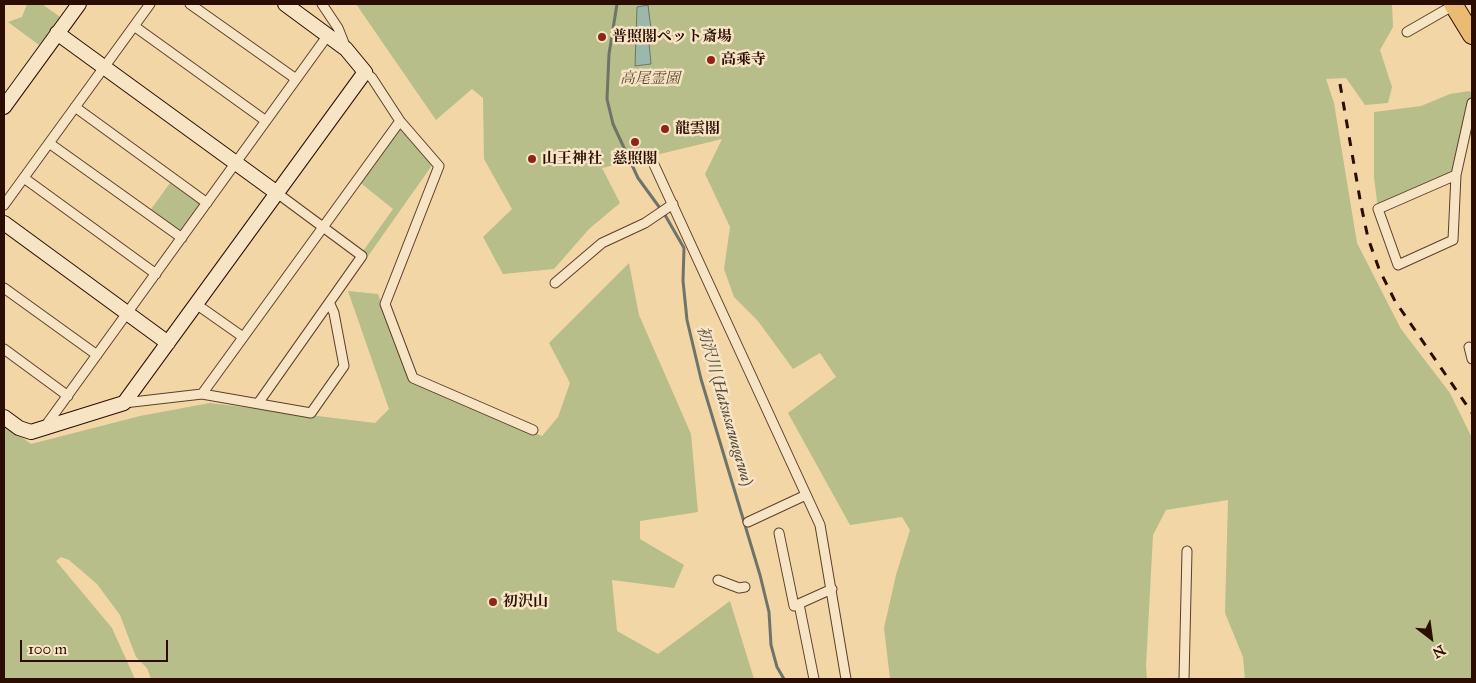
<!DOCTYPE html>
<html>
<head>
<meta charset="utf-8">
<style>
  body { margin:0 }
  #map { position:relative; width:1476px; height:683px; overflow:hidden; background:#f2d6a6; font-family:"IM FELL Great Primer",serif }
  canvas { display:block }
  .frame { position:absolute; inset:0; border:5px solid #2b0d02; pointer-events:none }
  .north { position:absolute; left:1406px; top:613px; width:50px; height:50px; -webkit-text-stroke:4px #f7e4c5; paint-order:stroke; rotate:150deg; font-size:14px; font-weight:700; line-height:20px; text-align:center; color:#2b0d02 }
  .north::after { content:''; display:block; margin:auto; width:18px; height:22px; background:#2b0d02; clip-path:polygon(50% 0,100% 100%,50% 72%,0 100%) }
  .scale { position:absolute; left:20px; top:640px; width:148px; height:22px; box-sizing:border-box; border:2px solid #2b0d02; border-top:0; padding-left:6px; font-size:15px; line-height:18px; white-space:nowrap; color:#2b0d02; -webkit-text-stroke:4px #f7e4c5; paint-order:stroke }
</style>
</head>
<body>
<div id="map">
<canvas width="1476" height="683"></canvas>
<div class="frame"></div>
<div class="north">N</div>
<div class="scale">100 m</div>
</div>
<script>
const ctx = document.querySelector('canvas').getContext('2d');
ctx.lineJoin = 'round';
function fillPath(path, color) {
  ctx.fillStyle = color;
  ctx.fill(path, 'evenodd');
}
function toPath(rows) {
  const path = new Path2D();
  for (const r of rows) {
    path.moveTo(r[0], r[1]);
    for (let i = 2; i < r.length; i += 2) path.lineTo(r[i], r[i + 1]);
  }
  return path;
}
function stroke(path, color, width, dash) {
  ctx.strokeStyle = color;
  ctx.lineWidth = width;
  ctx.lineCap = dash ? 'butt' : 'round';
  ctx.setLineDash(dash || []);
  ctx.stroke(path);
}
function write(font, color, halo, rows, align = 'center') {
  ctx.font = font + ' "IM FELL Great Primer","Noto Serif JP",serif';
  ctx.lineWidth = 5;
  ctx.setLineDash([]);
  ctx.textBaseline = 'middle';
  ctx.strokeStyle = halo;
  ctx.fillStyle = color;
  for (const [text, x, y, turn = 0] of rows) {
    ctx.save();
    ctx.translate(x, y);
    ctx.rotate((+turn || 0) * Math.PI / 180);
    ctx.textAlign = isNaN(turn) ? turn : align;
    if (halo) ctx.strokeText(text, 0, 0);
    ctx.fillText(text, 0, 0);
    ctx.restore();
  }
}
const green = toPath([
  [27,4,42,4,60,17,39,45,8,22,22,17],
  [356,4,1392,4,1393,27,1380,50,1392,87,1388,103,1365,105,1346,78,1326,79,1334,103,1357,243,1401,329,1450,393,1472,438,1472,679,1245,679,1243,657,1225,613,1228,500,1166,510,1153,535,1146,666,1147,679,890,679,884,628,896,575,910,530,902,517,850,525,788,413,836,377,820,353,793,369,758,321,734,297,724,269,730,227,705,174,722,139,602,168,620,203,589,229,554,269,503,274,483,237,512,209,484,159,483,98,472,89,436,120],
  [1469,91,1472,93,1472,103,1456,175,1378,209,1374,177,1374,112,1421,106,1450,94],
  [400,121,435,161,366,259,361,254,393,209,357,180],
  [170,183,200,204,179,233,149,212],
  [629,263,639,315,691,434,698,512,640,521,640,539,684,565,674,588,612,580,617,631,658,654,730,601,754,679,151,679,147,668,136,657,120,615,97,584,69,560,61,557,56,561,112,628,135,679,4,679,4,424,31,444,140,416,210,403,375,423,389,409,348,291,378,294,411,381,542,436,558,417,570,383,549,343]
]);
const water = toPath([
  [648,5,651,29,648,32,651,64,635,66,637,7,648,5]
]);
const stream = toPath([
  [617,4,609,54,607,99,613,124,638,178,665,215,684,248,683,281,687,320,701,379,760,575,769,612,771,645,777,667,784,679]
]);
const street = toPath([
  [190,4,296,79],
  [322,4,338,28,346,48],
  [134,26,266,121],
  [1407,32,1454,5],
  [365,72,372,78,400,121,439,166,385,304,413,378,533,430],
  [75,107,207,203],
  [49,143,182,238],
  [651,158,820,525,846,679],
  [1456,175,1378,209,1398,265,1453,240,1456,175,1472,103],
  [24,178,156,274],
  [4,205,150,4],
  [555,283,602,243,645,223,673,204],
  [4,288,97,355],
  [196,304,243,337],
  [1469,347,1472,359],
  [4,349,68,396],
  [202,394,400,121],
  [259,402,362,256,277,193],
  [124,403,202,394,311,413,344,366,334,313,330,304],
  [44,428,328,35],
  [748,522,806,495],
  [779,533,794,606,832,589],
  [718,580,739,588,745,587],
  [799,604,814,679],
  [1184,679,1187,551]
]);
const secondary = toPath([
  [57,33,277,193],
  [4,107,79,4],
  [4,223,168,343],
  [4,417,19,428,31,432,124,403,365,72,346,49,285,4]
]);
const highway = toPath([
  [1453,4,1472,35]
]);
const rail = toPath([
  [1340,84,1361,205,1368,238,1379,269,1395,301,1472,413]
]);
const markers = [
  [602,37,5,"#8f2418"],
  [711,60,5,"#8f2418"],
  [665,129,5,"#8f2418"],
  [635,142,5,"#8f2418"],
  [532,159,5,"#8f2418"],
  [493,602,5,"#8f2418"]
];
const poiNames = [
  ["普照閣ペット斎場",612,37],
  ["高乘寺",721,60],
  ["龍雲閣",675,129],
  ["山王神社",542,159],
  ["慈照閣",635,159,"center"],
  ["初沢山",503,602]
];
const parkNames = [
  ["高尾霊園",650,79]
];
const waterNames = [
  ["初沢川 (Hatsusawagawa)",724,406,74]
];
fillPath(green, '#b7be89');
fillPath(water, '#9cb8ad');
stroke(water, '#6f7469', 1);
stroke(stream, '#6f7469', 3);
stroke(street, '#5d3f2b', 11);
stroke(secondary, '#2b0d02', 16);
stroke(highway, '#2b0d02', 20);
stroke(street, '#f7e4c5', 9);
stroke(secondary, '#f7e4c5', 14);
stroke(highway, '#e9bb73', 18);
stroke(rail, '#2b0d02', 3, [9, 9]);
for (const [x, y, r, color] of markers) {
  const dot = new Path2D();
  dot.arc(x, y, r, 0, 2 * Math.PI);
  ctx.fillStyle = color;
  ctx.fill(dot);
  stroke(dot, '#f7e4c5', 2);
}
write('bold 15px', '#2b0d02', '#f7e4c5', poiNames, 'left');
write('italic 15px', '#5c4b31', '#f7e4c5', parkNames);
write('italic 16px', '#53493e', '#f7e4c5', waterNames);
</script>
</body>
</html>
